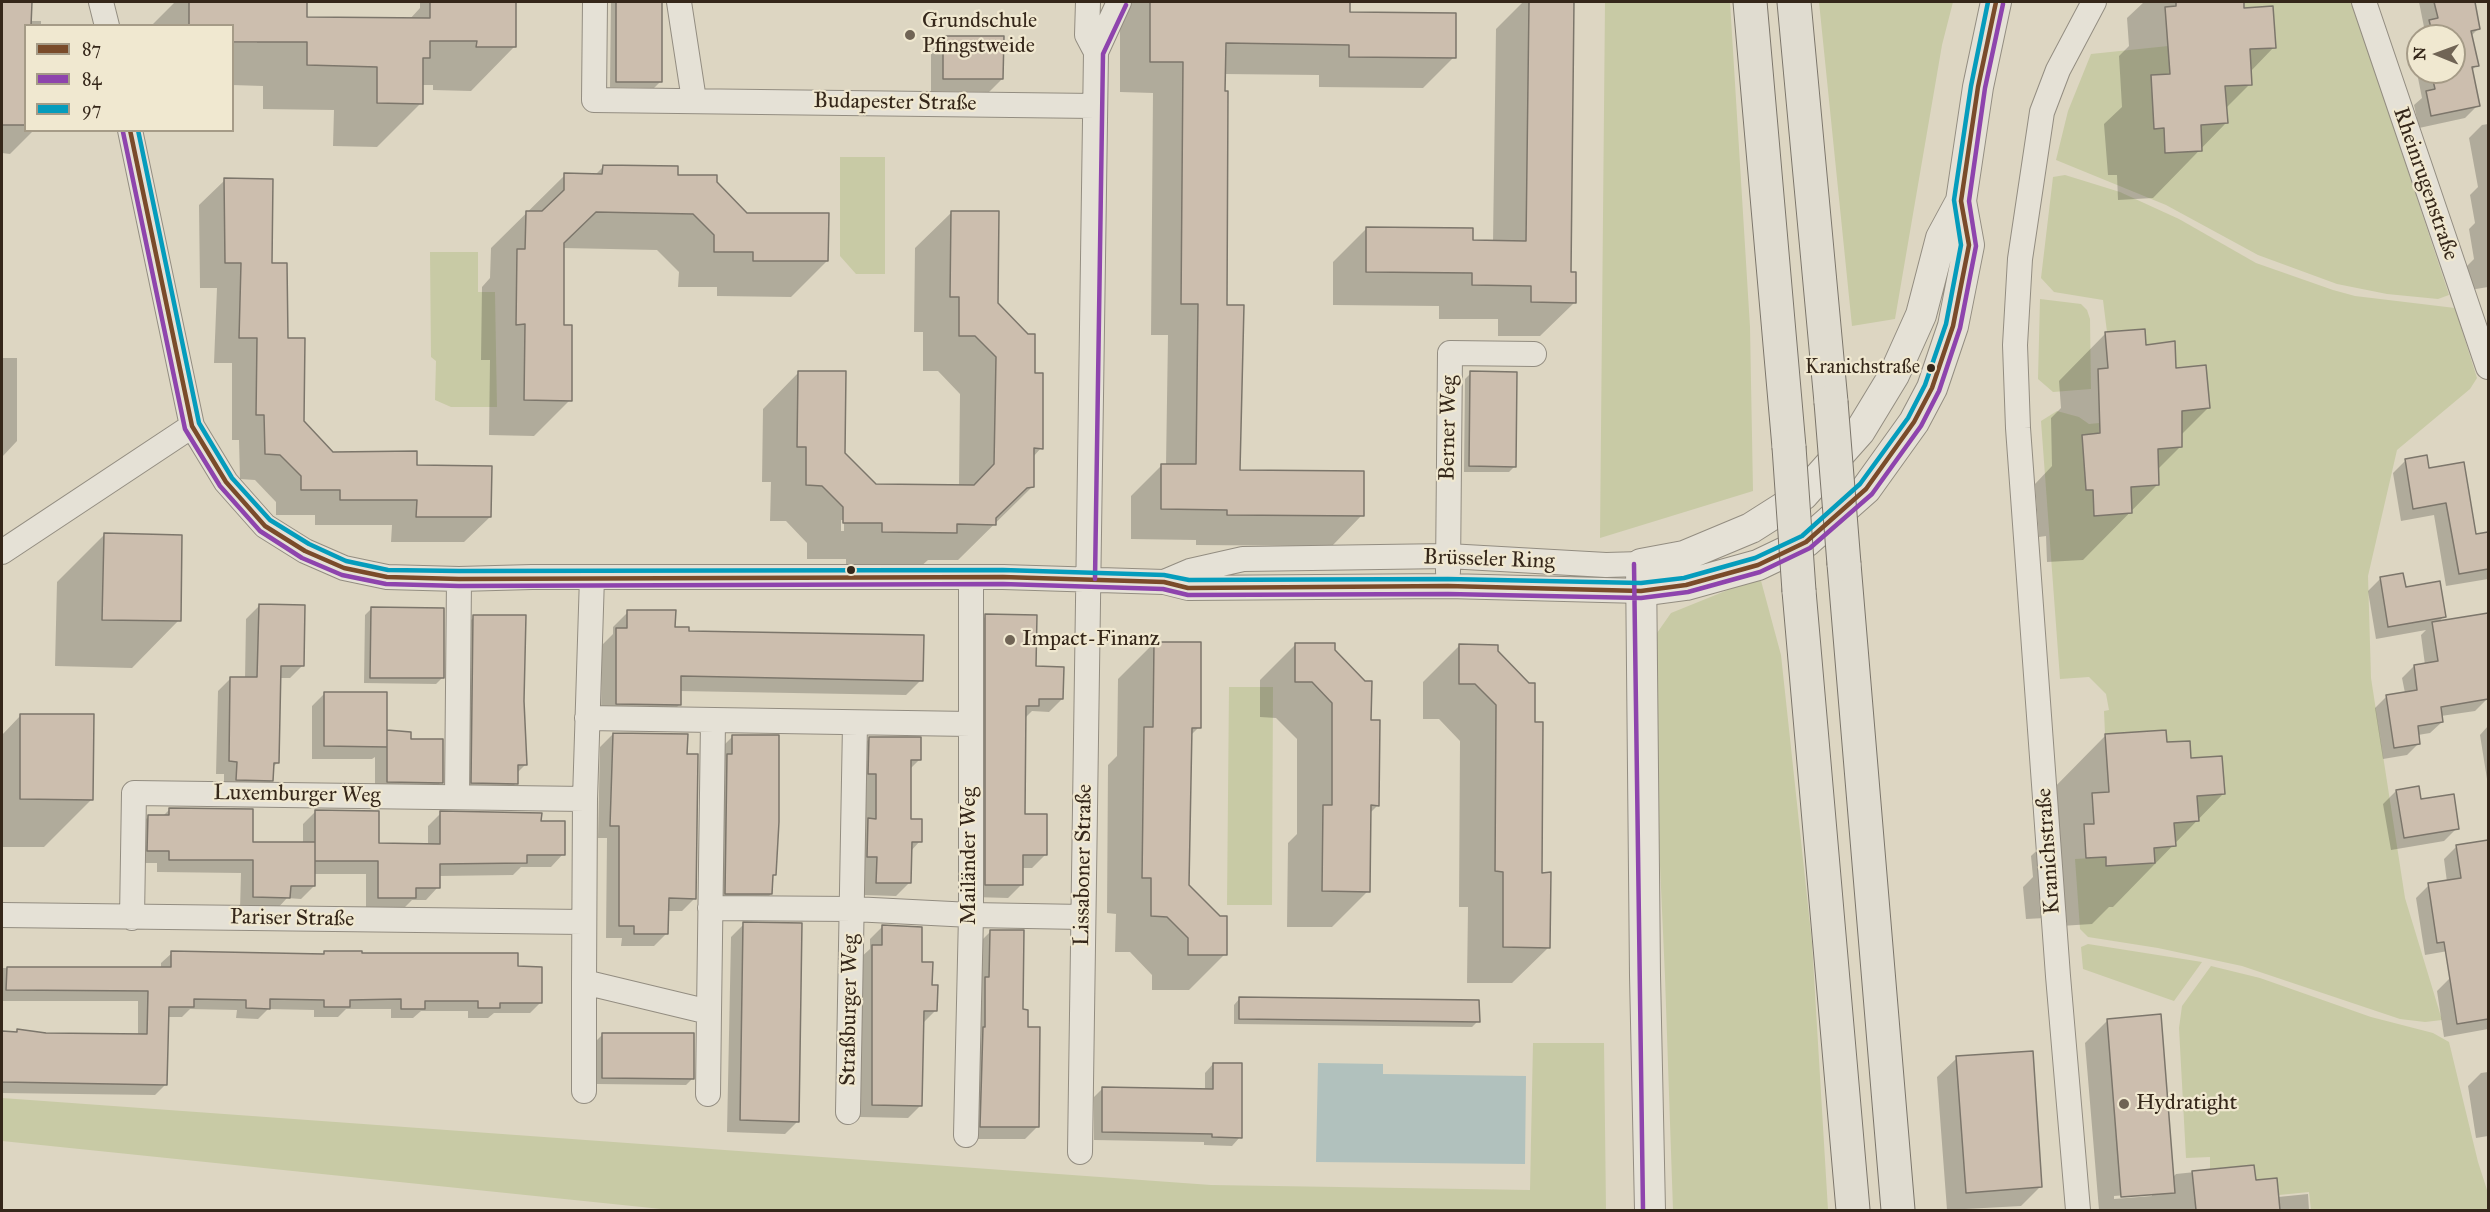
<!DOCTYPE html>
<html>
<head>
<meta charset="utf-8">
<style>
  body { margin:0 }
  #map { position:relative; width:2490px; height:1212px; overflow:hidden; background:#ddd6c2; font-family:"IM FELL Great Primer",serif }
  canvas { display:block }
  .frame { position:absolute; inset:0; border:3px solid #35271a; pointer-events:none }
  .legend { position:absolute; left:24px; top:24px; width:210px; height:108px; box-sizing:border-box; background:#f0e8d0; border:2px solid #a59b87; margin:0; padding:8px 10px; list-style:none; font-size:18px; color:#35271a }
  .legend li { display:flex; align-items:center; gap:12px; height:30px }
  .legend b { width:30px; border:2px solid #a59b87 }
  .north { position:absolute; left:2406px; top:24px; width:60px; height:60px; box-sizing:border-box; background:#f0e8d0; border:2px solid #a59b87; border-radius:50%; rotate:271deg; font-size:16px; font-weight:700; line-height:24px; text-align:center; color:#35271a }
  .north::after { content:''; display:block; margin:auto; width:21px; height:27px; background:#706455; clip-path:polygon(50% 0,100% 100%,50% 72%,0 100%) }
</style>
</head>
<body>
<div id="map">
<canvas width="2490" height="1212"></canvas>
<div class="frame"></div>
<ul class="legend">
<li><b style="height:8px;background:#7a4b2a"></b>87</li>
<li><b style="height:8px;background:#8e44ad"></b>84</li>
<li><b style="height:8px;background:#059cbc"></b>97</li>
</ul>
<div class="north">N</div>
</div>
<script>
const ctx = document.querySelector('canvas').getContext('2d');
ctx.lineJoin = 'round';
function fillPath(path, color) {
  ctx.fillStyle = color;
  ctx.fill(path, 'evenodd');
}
function toPath(rows) {
  const path = new Path2D();
  for (const r of rows) {
    path.moveTo(r[0], r[1]);
    for (let i = 2; i < r.length; i += 2) path.lineTo(r[i], r[i + 1]);
  }
  return path;
}
function stroke(path, color, width, dash) {
  ctx.strokeStyle = color;
  ctx.lineWidth = width;
  ctx.lineCap = dash ? 'butt' : 'round';
  ctx.setLineDash(dash || []);
  ctx.stroke(path);
}
function write(font, color, halo, rows, align = 'center') {
  ctx.font = font + ' "IM FELL Great Primer",serif';
  ctx.lineWidth = 4.5;
  ctx.setLineDash([]);
  ctx.textBaseline = 'middle';
  ctx.strokeStyle = halo;
  ctx.fillStyle = color;
  for (const [text, x, y, turn = 0] of rows) {
    ctx.save();
    ctx.translate(x, y);
    ctx.rotate((+turn || 0) * Math.PI / 180);
    ctx.textAlign = isNaN(turn) ? turn : align;
    if (halo) ctx.strokeText(text, 0, 0);
    ctx.fillText(text, 0, 0);
    ctx.restore();
  }
}
const green = toPath([
  [1605,2,1730,2,1750,327,1753,491,1600,538],
  [1819,2,1953,2,1942,45,1895,319,1852,326],
  [2244,2,2352,2,2449,295,2438,299,2387,294,2337,284,2258,255,2166,205,2056,160,2068,111,2091,54,2168,46,2170,74,2164,128,2165,153,2202,151,2201,125,2228,123,2225,86,2252,85,2250,49,2276,47,2273,6,2244,8],
  [840,157,885,157,885,274,856,274,840,256],
  [2065,175,2120,192,2179,219,2256,263,2333,290,2355,296,2455,308,2477,378,2470,389,2397,450,2368,576,2371,678,2405,898,2442,1020,2425,1022,2400,1019,2242,966,2158,948,2088,937,2080,929,2075,859,2106,857,2106,866,2155,863,2154,848,2174,823,2199,821,2197,796,2224,794,2222,756,2191,758,2190,741,2167,742,2165,730,2105,734,2104,711,2109,710,2106,694,2089,677,2060,679,2041,421,2057,411,2079,417,2089,424,2099,423,2099,433,2082,435,2086,490,2093,490,2095,516,2132,513,2131,487,2159,485,2158,449,2182,447,2182,411,2209,408,2206,365,2176,367,2175,342,2146,345,2145,329,2107,332,2103,300,2054,292,2041,278,2053,177],
  [430,252,478,252,478,292,495,292,497,407,451,407,435,400,436,361,431,357],
  [2040,299,2081,304,2087,310,2090,319,2091,389,2053,392,2038,379],
  [1760,577,1781,655,1812,943,1828,1210,1673,1210,1665,977,1650,643,1671,613],
  [1229,687,1273,687,1272,905,1227,905],
  [2088,944,2202,962,2174,1001,2083,969,2081,947],
  [2211,966,2260,978,2371,1017,2433,1033,2449,1042,2478,1162,2488,1193,2488,1210,2311,1210,2309,1192,2279,1195,2277,1178,2256,1180,2254,1165,2210,1169,2210,1157,2186,1158,2179,1028,2182,1006],
  [1533,1043,1604,1043,1606,1210,671,1210,2,1141,2,1098,1211,1185,1530,1190]
]);
const water = toPath([
  [1318,1063,1383,1064,1383,1074,1526,1076,1525,1164,1316,1162]
]);
const shadow = toPath([
  [2,2,31,2,30,21,41,21,41,26,26,26,26,130,34,130,10,154,2,153],
  [175,2,306,2,306,19,409,20,420,8,420,2,515,2,514,47,471,91,433,90,433,85,421,85,421,103,377,147,333,146,334,110,263,109,263,86,232,85,232,43,257,43,257,40,232,26,151,26],
  [611,2,661,2,660,82,654,88,610,87],
  [1120,2,1348,2,1348,13,1454,57,1423,88,1319,87,1319,75,1224,74,1225,306,1239,471,1362,515,1332,546,1196,545,1196,540,1131,539,1131,496,1162,465,1166,465,1168,335,1151,335,1153,93,1120,92],
  [1523,2,1572,2,1569,274,1574,303,1540,336,1498,336,1498,319,1439,319,1439,306,1333,305,1333,262,1367,228,1471,242,1493,242,1496,29],
  [2144,2,2243,2,2243,9,2274,47,2250,72,2250,84,2225,109,2226,123,2153,198,2118,200,2117,175,2108,175,2104,124,2122,107,2119,56,2129,46,2127,18],
  [2419,2,2473,2,2479,28,2471,36,2477,65,2471,71,2478,105,2465,118,2419,128,2414,105,2422,98,2416,68,2418,66,2418,72,2454,72,2454,36,2418,38,2417,34,2424,27],
  [944,38,1002,79,989,92,931,91,931,51],
  [2488,124,2488,287,2470,290,2466,267,2474,259,2469,229,2475,223,2470,195,2478,187,2469,138,2482,125],
  [603,167,715,182,746,214,827,261,791,297,717,296,717,287,678,287,679,272,657,250,563,248,562,326,570,400,534,436,489,435,490,360,481,360,482,287,490,278,491,248,565,175,595,175],
  [225,180,270,265,303,421,332,453,415,467,490,517,464,542,391,542,392,525,315,525,315,515,276,515,276,502,255,480,240,479,239,440,232,440,232,363,214,363,217,288,200,288,199,205],
  [952,212,997,304,1041,448,1033,457,1032,487,958,560,928,560,919,568,846,568,846,559,807,559,807,543,786,521,770,521,771,482,762,482,763,409,799,372,844,454,875,486,959,486,960,394,938,371,923,371,923,332,914,332,915,248],
  [841,520,844,520,844,531,841,531],
  [2106,333,2145,346,2175,369,2208,408,2181,435,2181,446,2157,470,2158,484,2083,560,2047,562,2046,536,2039,537,2035,484,2052,466,2051,418,2061,408,2059,381],
  [2,358,17,358,17,441,2,457],
  [1471,373,1515,466,1509,472,1464,472,1465,379],
  [2406,460,2428,470,2475,536,2488,534,2488,579,2446,586,2434,515,2401,521,2393,473],
  [104,535,179,620,132,668,55,666,57,582],
  [2380,579,2404,588,2444,616,2438,623,2488,614,2488,680,2484,681,2487,699,2475,711,2441,716,2442,722,2430,733,2418,735,2419,743,2407,755,2383,759,2375,708,2387,696,2405,693,2402,678,2414,666,2425,665,2421,635,2426,630,2376,639,2368,591],
  [259,606,303,665,290,678,279,678,278,762,272,768,272,780,259,793,224,792,224,774,216,774,218,691,231,678,245,679,246,619],
  [371,609,442,678,436,684,364,683,365,615],
  [628,612,688,632,921,680,906,695,680,691,679,705,664,720,601,719,602,645,613,634,613,627],
  [986,616,1062,699,1049,712,1032,711,1024,719,1023,815,1045,855,1032,868,1021,868,1021,885,1008,898,973,897,973,629],
  [474,617,523,701,525,765,517,773,516,783,503,796,459,796,461,630],
  [1154,643,1199,727,1190,736,1188,885,1225,954,1189,990,1152,990,1152,975,1130,952,1115,952,1116,914,1107,913,1108,765,1117,756,1118,679],
  [1296,644,1370,721,1378,805,1369,814,1368,891,1332,927,1287,927,1288,843,1297,834,1297,739,1276,718,1260,717,1260,680],
  [1459,646,1497,652,1533,723,1541,874,1549,947,1512,983,1467,983,1468,907,1459,907,1460,741,1439,719,1423,719,1423,682],
  [325,693,385,734,409,741,441,782,428,795,375,794,375,757,372,759,312,759,312,706],
  [21,715,92,799,44,847,2,847,2,735],
  [2488,726,2488,779,2487,779,2480,735],
  [613,734,686,756,695,898,682,911,667,911,667,933,654,946,621,946,622,938,606,938,607,838,598,838,600,747],
  [2106,735,2165,744,2189,760,2223,794,2113,907,2109,907,2092,924,2045,927,2045,918,2026,919,2023,887,2033,877,2031,856,2048,840,2045,797],
  [733,736,775,874,771,878,771,894,758,907,713,906,720,749],
  [870,738,920,759,909,770,910,820,920,841,910,852,909,883,896,896,864,895,857,751],
  [2396,791,2420,800,2457,828,2444,841,2391,850,2383,804],
  [170,809,252,844,303,844,303,824,316,811,377,845,428,845,428,826,441,813,540,823,563,854,551,867,521,867,513,875,439,876,438,887,426,900,412,900,401,911,366,911,366,874,314,874,314,886,301,899,287,898,276,910,240,910,241,873,157,872,157,863,135,863,136,829,149,816,162,817],
  [2488,841,2488,910,2483,911,2448,951,2425,955,2416,898,2429,885,2447,882,2444,859,2457,846],
  [744,924,798,1121,785,1134,727,1132,731,937],
  [883,926,920,963,931,987,936,1010,922,1024,921,1105,908,1118,860,1117,859,959,870,949,870,939],
  [991,931,1027,1029,1037,1127,1025,1139,969,1139,978,944],
  [172,953,361,954,516,968,540,1003,530,1013,494,1013,488,1018,468,1018,468,1011,421,1011,413,1018,391,1018,391,1009,346,1009,338,1017,314,1017,314,1010,268,1009,258,1019,236,1018,237,1010,190,1009,182,1017,167,1017,166,1084,155,1095,2,1093,2,1033,15,1033,18,1031,46,1034,138,1035,138,1001,2,1001,2,968,161,969,161,963],
  [2450,978,2472,988,2488,985,2488,1029,2444,1037,2437,991],
  [1240,998,1478,1021,1472,1027,1234,1024,1234,1005],
  [2108,1020,2173,1177,2176,1174,2253,1166,2255,1182,2278,1197,2308,1194,2309,1210,2099,1210,2085,1043],
  [2152,1193,2152,1196,2114,1199,2114,1196],
  [603,1034,692,1079,686,1085,596,1084,597,1040],
  [1957,1058,2040,1187,2021,1206,1947,1210,1937,1077],
  [1213,1064,1240,1137,1232,1146,1204,1145,1204,1142,1094,1140,1094,1097,1102,1089,1205,1090,1205,1073],
  [2488,1072,2488,1136,2476,1138,2468,1086,2481,1073]
]);
const building = toPath([
  [2,2,32,2,31,26,26,26,26,125,2,125,2,2],
  [189,2,307,2,307,17,430,18,430,2,516,2,516,47,476,47,477,41,430,41,430,58,423,58,423,104,377,103,377,67,307,65,307,42,232,42,232,26,189,26,189,2],
  [616,2,662,2,662,82,616,82,616,2],
  [1150,2,1350,2,1350,12,1456,13,1456,58,1349,57,1349,45,1226,43,1225,91,1228,91,1227,305,1244,305,1240,470,1364,471,1364,516,1227,515,1227,510,1161,509,1161,464,1196,464,1198,304,1181,304,1183,62,1150,62,1150,2],
  [1529,2,1574,2,1571,272,1576,272,1576,303,1531,302,1531,286,1472,285,1472,273,1366,272,1366,227,1473,228,1473,240,1526,241,1529,2],
  [2176,2,2244,2,2244,8,2273,6,2276,48,2250,49,2252,85,2225,86,2228,123,2201,125,2202,151,2165,153,2164,128,2154,129,2151,75,2170,74,2165,7,2176,6,2176,2],
  [2434,2,2475,2,2480,29,2471,31,2479,66,2472,67,2480,106,2431,116,2426,91,2435,89,2431,72,2454,72,2454,36,2433,36,2429,20,2438,18,2434,2],
  [943,36,1004,36,1003,79,943,79,943,36],
  [603,165,678,166,678,175,717,175,717,182,747,213,829,213,828,261,753,261,753,252,714,252,714,235,693,214,596,212,564,243,564,325,572,325,572,401,524,400,525,324,516,325,517,249,525,249,526,211,542,211,564,190,564,173,602,174,603,165],
  [224,178,273,179,272,263,287,263,288,338,305,338,304,421,333,452,417,451,417,465,492,466,491,517,416,517,417,500,340,500,340,490,301,490,301,476,280,455,265,454,264,415,256,415,257,338,239,338,241,263,225,263,224,178],
  [951,211,999,211,998,303,1028,334,1035,334,1035,373,1043,373,1043,449,1034,448,1034,487,1027,488,996,518,996,525,957,524,957,533,882,532,882,523,843,523,843,507,822,486,806,485,806,447,797,447,798,371,846,371,845,453,876,484,974,485,994,464,996,357,975,336,959,336,959,297,950,297,951,211],
  [2145,329,2146,345,2175,341,2176,368,2206,365,2210,408,2182,411,2182,447,2158,449,2159,485,2131,487,2132,513,2094,516,2093,490,2086,490,2082,435,2100,433,2098,369,2108,368,2105,332,2145,329],
  [1470,371,1517,372,1516,467,1469,466,1470,371],
  [2427,455,2429,468,2464,462,2476,534,2488,532,2488,569,2459,574,2446,503,2413,509,2405,459,2427,455],
  [104,533,182,535,181,621,102,620,104,533],
  [2403,573,2406,587,2440,581,2446,617,2388,627,2380,577,2403,573],
  [259,604,305,605,304,666,281,666,279,763,274,763,273,781,236,780,237,762,229,761,230,677,257,677,259,604],
  [371,607,444,608,444,678,370,678,371,607],
  [627,610,676,610,675,627,689,627,689,631,924,635,923,681,681,676,681,705,616,704,616,628,627,628,627,610],
  [2488,613,2488,699,2441,707,2443,722,2418,726,2420,744,2394,748,2386,695,2417,690,2414,665,2438,661,2432,622,2488,613],
  [985,614,1037,615,1036,666,1064,667,1063,699,1039,699,1039,706,1026,706,1025,814,1047,814,1047,855,1023,855,1023,885,985,885,985,614],
  [473,615,526,615,524,701,527,765,518,765,518,784,471,783,473,615],
  [1154,642,1201,642,1201,728,1192,728,1189,885,1220,916,1227,916,1227,955,1188,955,1188,938,1167,917,1151,916,1151,878,1142,878,1144,727,1153,727,1154,642],
  [1295,643,1335,643,1335,650,1365,681,1372,681,1371,720,1380,720,1379,806,1371,805,1370,892,1322,891,1323,805,1332,805,1332,703,1312,682,1295,682,1295,643],
  [1459,644,1498,645,1498,651,1529,683,1535,683,1535,722,1543,722,1542,873,1551,872,1550,948,1503,947,1503,872,1495,871,1496,705,1475,684,1459,684,1459,644],
  [324,692,387,692,387,747,324,746,324,692],
  [20,714,94,714,93,800,20,799,20,714],
  [387,730,411,732,411,739,443,739,443,783,387,782,387,730],
  [2166,730,2167,742,2190,741,2191,758,2222,756,2225,794,2197,796,2199,821,2174,823,2176,846,2154,848,2155,863,2106,866,2106,857,2086,858,2084,824,2094,824,2092,793,2109,792,2105,734,2166,730],
  [613,733,688,734,687,754,698,754,696,899,669,898,668,934,634,934,634,926,619,926,619,826,610,826,613,733],
  [732,735,779,735,779,822,776,875,773,875,772,894,725,894,727,754,732,754,732,735],
  [869,737,921,737,921,760,911,760,911,819,922,819,922,842,912,842,911,883,876,883,877,857,867,857,868,818,876,819,876,774,868,774,869,737],
  [2419,786,2421,799,2454,794,2459,829,2404,838,2396,790,2419,786],
  [169,808,253,809,253,842,315,842,315,886,291,886,290,898,253,897,253,860,169,860,169,851,147,851,148,815,169,815,169,808],
  [315,810,379,811,379,843,440,844,440,811,542,813,541,821,565,821,565,855,527,855,527,863,440,864,440,888,416,888,416,898,378,898,378,861,315,861,315,810],
  [2488,840,2488,1019,2457,1024,2444,942,2437,943,2428,883,2461,878,2456,845,2488,840],
  [743,922,802,923,799,1122,740,1120,743,922],
  [882,925,922,927,922,962,933,962,932,985,938,985,937,1011,924,1011,922,1106,872,1105,872,945,882,945,882,925],
  [990,930,1024,930,1023,1009,1028,1010,1028,1027,1040,1027,1039,1127,980,1127,983,1027,985,1027,985,977,989,977,990,930],
  [171,951,324,954,324,951,362,951,362,953,518,953,518,966,542,967,542,1003,500,1003,500,1008,478,1008,478,1001,425,1001,425,1009,401,1009,401,999,350,1000,350,1007,324,1007,324,1000,270,999,270,1009,246,1008,246,1000,194,999,194,1007,169,1007,167,1085,2,1082,2,1031,17,1032,17,1029,46,1033,147,1034,148,991,6,990,7,967,171,967,171,951],
  [1239,997,1479,1000,1480,1022,1239,1019,1239,997],
  [2161,1014,2175,1193,2121,1197,2107,1019,2161,1014],
  [602,1033,694,1033,694,1079,602,1078,602,1033],
  [2033,1051,2042,1187,1966,1193,1956,1056,2033,1051],
  [1213,1063,1242,1063,1242,1138,1212,1137,1212,1134,1102,1132,1102,1087,1213,1089,1213,1063],
  [2254,1165,2256,1180,2277,1178,2280,1210,2196,1210,2192,1171,2254,1165]
]);
const minor = toPath([
  [101,2,107,26],
  [595,2,594,100,1095,106],
  [679,2,694,100],
  [1088,2,1087,35,1096,52],
  [2364,2,2488,367],
  [130,130,192,426,226,482,265,526,305,551,344,568,387,577,459,579,532,577,1003,577,1164,582,1188,588,1448,586,1641,591],
  [2,552,192,426],
  [1448,572,1450,353,1534,354],
  [1164,582,1190,571,1243,559,1448,556,1606,565,1641,564],
  [587,718,970,724],
  [457,797,459,579],
  [710,908,853,909,971,915,1083,917],
  [2,915,583,922],
  [132,918,134,793,585,799],
  [584,982,585,799,592,577],
  [709,1012,713,721],
  [584,1091,584,982,709,1012,708,1094],
  [848,1112,855,724],
  [966,1135,971,915,971,577],
  [1080,1152,1096,52,1119,2],
  [2078,1210,2058,976,2018,428,2015,345,2020,259,2042,112,2058,70,2094,2]
]);
const tertiary = toPath([
  [1641,591,1686,585,1758,565,1806,542,1866,489,1914,422,1932,388,1953,326,1969,245,1961,201,1978,87,1996,2],
  [1650,1210,1645,975,1641,564,1684,556,1751,528,1803,495,1860,431,1894,375,1921,315,1941,238,1961,201]
]);
const trunk = toPath([
  [1750,2,1789,447],
  [1794,2,1831,402],
  [1844,564,1898,1210],
  [1799,591,1853,1210]
]);
const trunkBridge = toPath([
  [1831,402,1844,564],
  [1789,447,1799,591]
]);
const bus1 = toPath([
  [130,130,192,426,226,482,265,526,305,551,344,568,387,577,459,579,1003,577,1164,582,1188,588,1448,586,1641,591,1686,585,1758,565,1806,542,1866,489,1914,422,1932,388,1953,326,1969,245,1961,201,1978,87,1996,2]
]);
const bus2 = toPath([
  [123,132,185,429,220,486,260,531,302,558,342,575,386,584,459,586,1003,584,1163,589,1188,595,1448,594,1641,598,1688,592,1760,572,1810,548,1872,494,1921,426,1939,391,1960,328,1976,246,1969,201,1985,88,2003,4],
  [1634,564,1643,1210],
  [1095,579,1103,54,1126,5]
]);
const bus3 = toPath([
  [138,130,199,423,232,478,270,520,309,544,346,561,388,570,459,571,1003,570,1164,575,1189,580,1448,579,1641,583,1684,578,1755,558,1802,536,1860,484,1908,418,1925,385,1946,324,1961,245,1954,200,1971,86,1988,2]
]);
const markers = [
  [910,35,6,"#706455"],
  [1931,368,5,"#35271a"],
  [851,570,5,"#35271a"],
  [1010,640,6,"#706455"],
  [2124,1104,6,"#706455"]
];
const busNames = [
  ["Kranichstraße",1920,368]
];
const poiNames = [
  ["Grundschule",922,22],
  ["Pfingstweide",922,47],
  ["Impact-Finanz",1022,640],
  ["Hydratight",2136,1104]
];
const streetNames = [
  ["Budapester Straße",895,103,1],
  ["Rheinrugenstraße",2425,184,71],
  ["Berner Weg",1449,428,-89],
  ["Brüsseler Ring",1489,560,2],
  ["Luxemburger Weg",297,795,1],
  ["Kranichstraße",2049,851,-94],
  ["Mailänder Weg",970,856,-90],
  ["Lissaboner Straße",1084,865,-89],
  ["Pariser Straße",292,919,1],
  ["Straßburger Weg",850,1010,-89]
];
fillPath(green, '#c8caa5');
fillPath(water, '#b1c1bd');
fillPath(shadow, '#0003');
fillPath(building, '#ccbeae');
stroke(building, '#7c766b', 1.5);
stroke(minor, '#938d81', 26);
stroke(tertiary, '#938d81', 32);
stroke(trunk, '#7c766b', 35);
stroke(minor, '#e5e1d6', 24);
stroke(tertiary, '#e5e1d6', 30);
stroke(trunk, '#e0dcd0', 33);
stroke(trunkBridge, '#7c766b', 35, []);
stroke(trunkBridge, '#e0dcd0', 33);
stroke(bus1, '#7a4b2a', 4.5);
stroke(bus2, '#8e44ad', 4.5);
stroke(bus3, '#059cbc', 4.5);
for (const [x, y, r, color] of markers) {
  const dot = new Path2D();
  dot.arc(x, y, r, 0, 2 * Math.PI);
  ctx.fillStyle = color;
  ctx.fill(dot);
  stroke(dot, '#f0e8d0', 2);
}
write('20px', '#35271a', '#f0e8d0', busNames, 'right');
write('22px', '#35271a', '#f0e8d0', poiNames, 'left');
write('22px', '#35271a', '#f0e8d0', streetNames);
</script>
</body>
</html>
